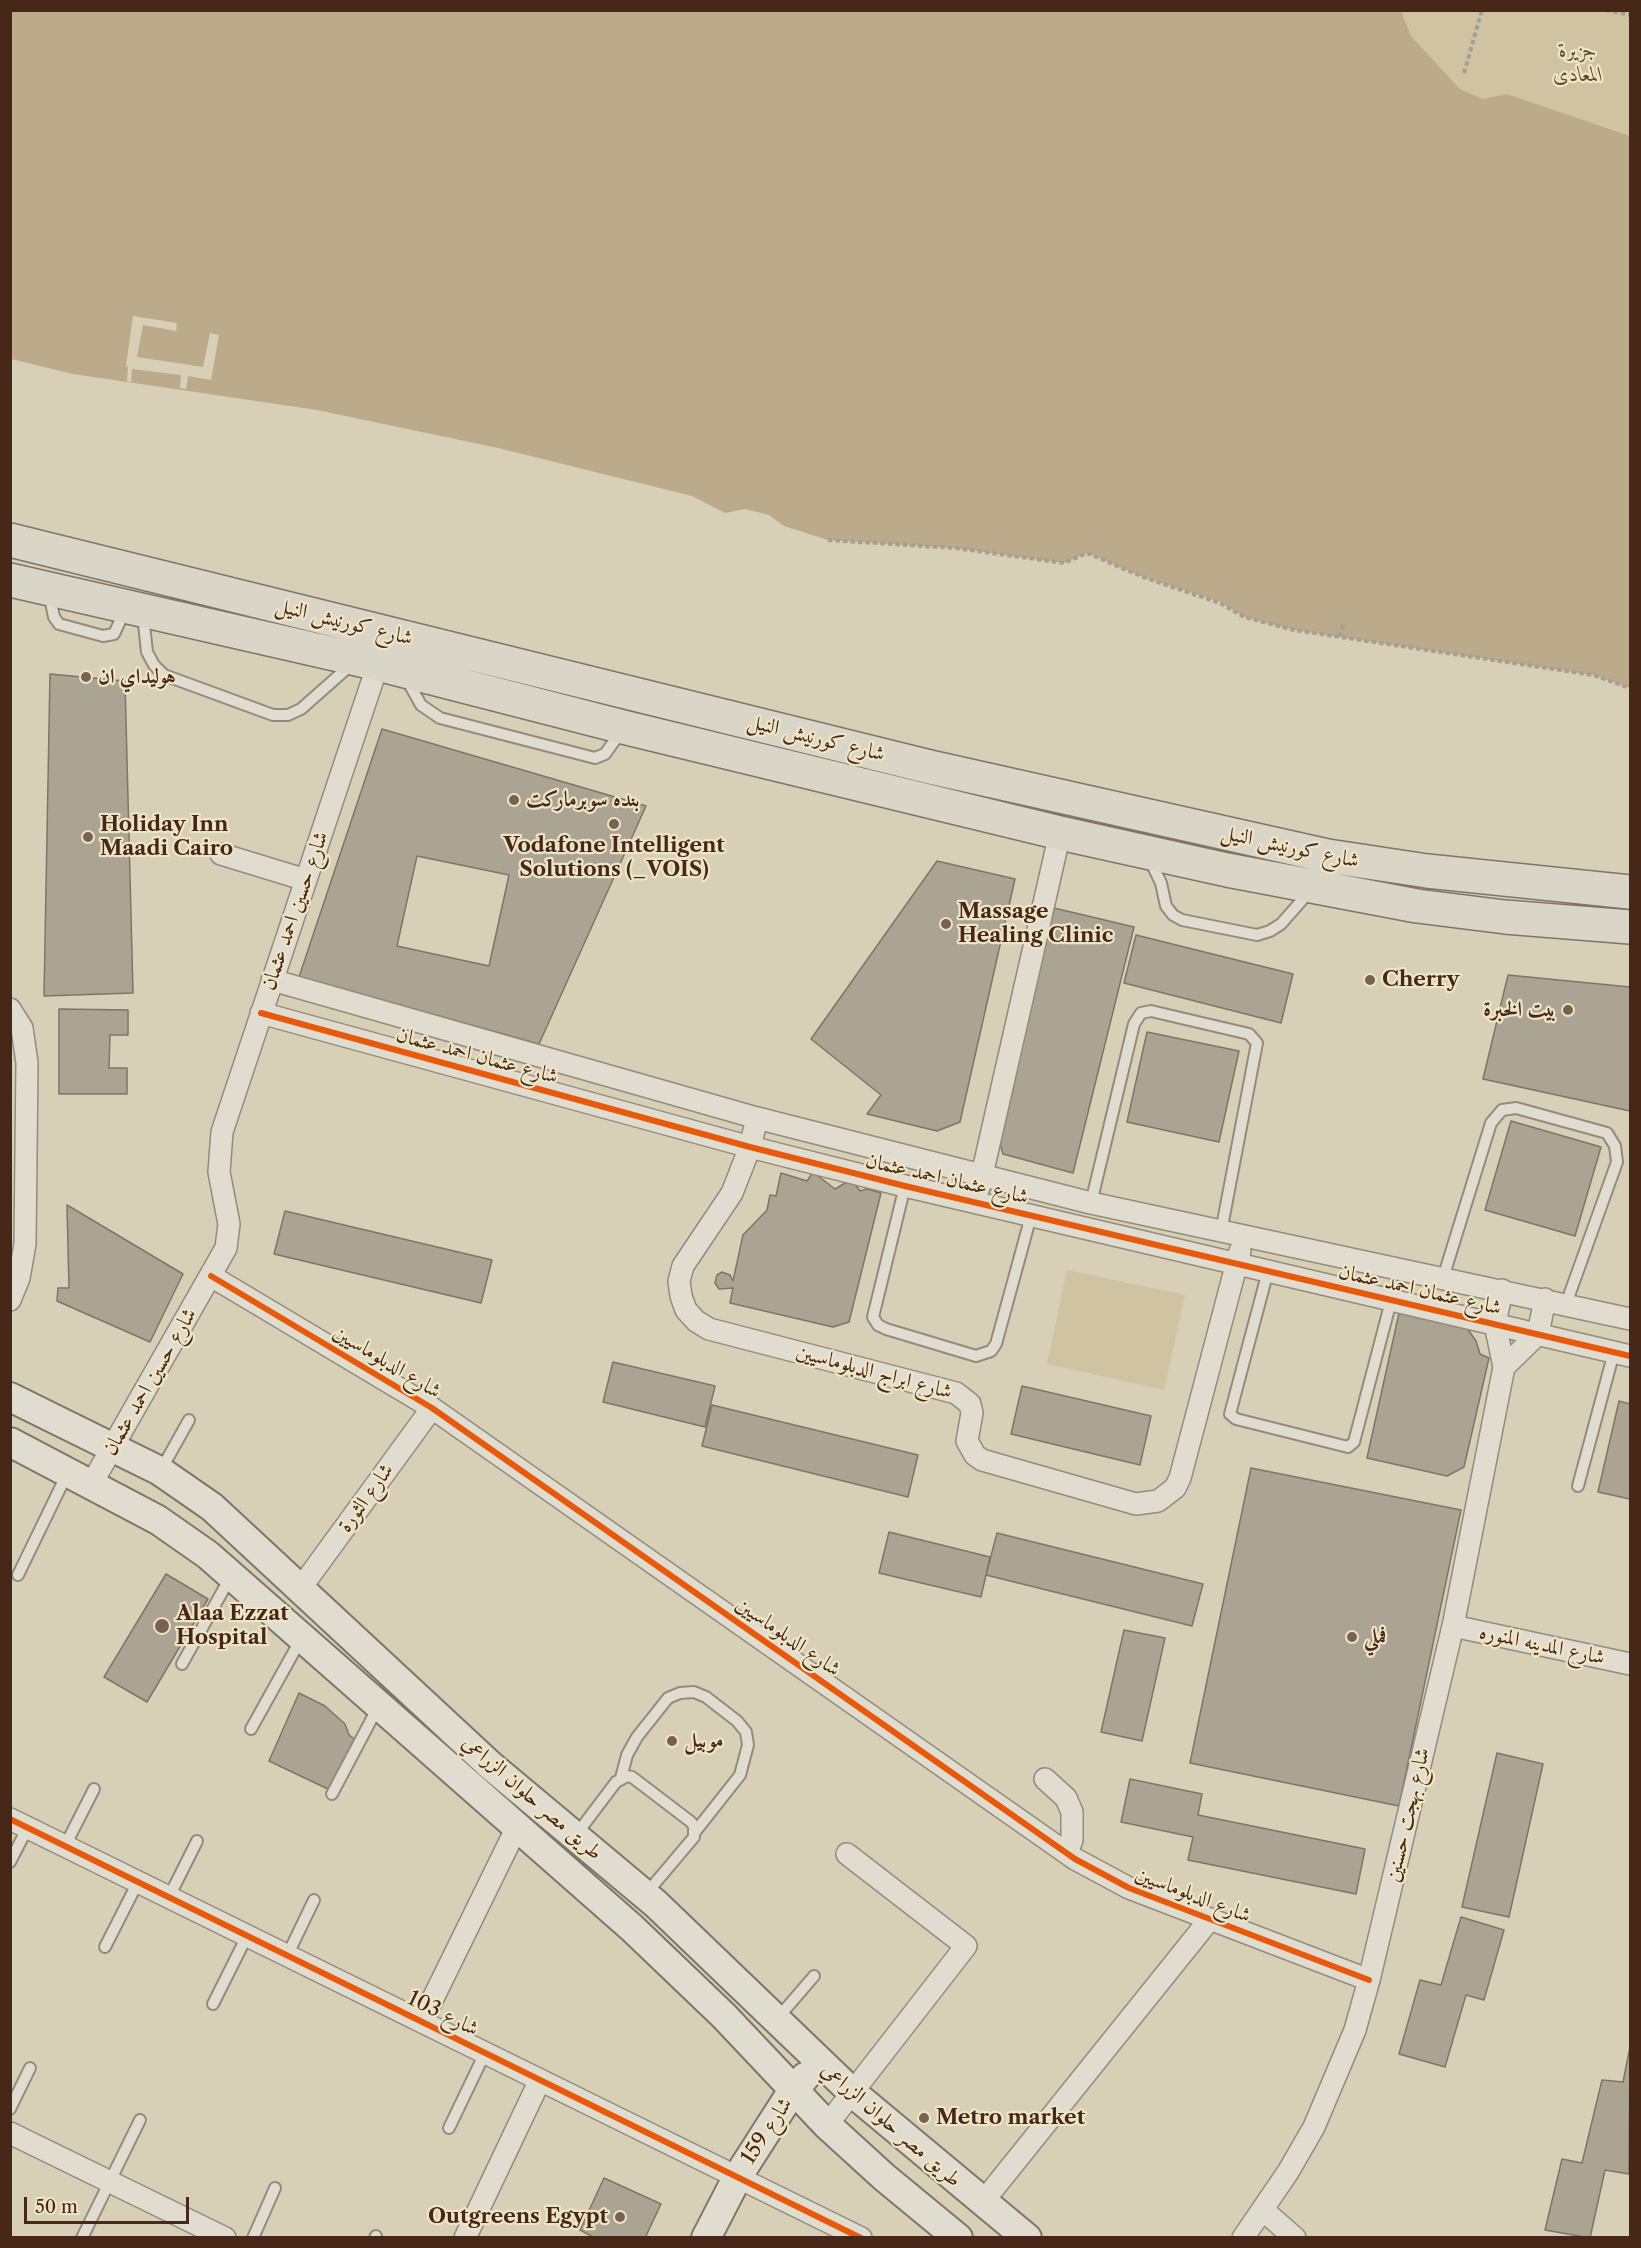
<!DOCTYPE html>
<html>
<head>
<meta charset="utf-8">
<style>
  body { margin:0 }
  #map { position:relative; width:1641px; height:2248px; overflow:hidden; background:#d7cfb6; font-family:"Libre Caslon Text",serif }
  canvas { display:block }
  .frame { position:absolute; inset:0; border:12px solid #462718; pointer-events:none }
  .scale { position:absolute; left:24px; top:2197px; width:165px; height:27px; box-sizing:border-box; border:3px solid #462718; border-top:0; padding-left:8px; font-size:18px; line-height:21px; white-space:nowrap; color:#462718; -webkit-text-stroke:4px #eee5c6; paint-order:stroke }
</style>
</head>
<body>
<div id="map">
<canvas width="1641" height="2248"></canvas>
<div class="frame"></div>
<div class="scale">50 m</div>
</div>
<script>
const ctx = document.querySelector('canvas').getContext('2d');
ctx.lineJoin = 'round';
function fillPath(path, color) {
  ctx.fillStyle = color;
  ctx.fill(path, 'evenodd');
}
function toPath(rows) {
  const path = new Path2D();
  for (const r of rows) {
    path.moveTo(r[0], r[1]);
    for (let i = 2; i < r.length; i += 2) path.lineTo(r[i], r[i + 1]);
  }
  return path;
}
function stroke(path, color, width, dash) {
  ctx.strokeStyle = color;
  ctx.lineWidth = width;
  ctx.lineCap = dash ? 'butt' : 'round';
  ctx.setLineDash(dash || []);
  ctx.stroke(path);
}
function write(font, color, halo, rows, align = 'center') {
  ctx.font = font + ' "Libre Caslon Text",Amiri,serif';
  ctx.lineWidth = 4.5;
  ctx.setLineDash([]);
  ctx.textBaseline = 'middle';
  ctx.strokeStyle = halo;
  ctx.fillStyle = color;
  for (const [text, x, y, turn = 0] of rows) {
    ctx.save();
    ctx.translate(x, y);
    ctx.rotate((+turn || 0) * Math.PI / 180);
    ctx.textAlign = isNaN(turn) ? turn : align;
    if (halo) ctx.strokeText(text, 0, 0);
    ctx.fillText(text, 0, 0);
    ctx.restore();
  }
}
const green = toPath([
  [1401,11,1630,11,1630,136,1513,96,1506,94,1483,99,1460,89,1411,36],
  [1067,1270,1185,1295,1164,1390,1047,1364]
]);
const water = toPath([
  [11,11,1401,11,1411,36,1460,89,1483,99,1506,94,1513,96,1630,136,1630,688,1593,675,1294,630,1244,617,1220,602,1143,577,1087,553,1064,563,955,548,828,540,784,526,769,515,745,509,725,513,692,496,498,448,317,410,73,374,11,359]
]);
const pier = toPath([
  [133,316,177,323,176,331,143,325,137,357,203,367,210,333,219,335,211,380,188,376,186,389,180,388,181,375,132,369,131,382,127,381,128,367,126,366]
]);
const building = toPath([
  [50,674,125,681,133,993,44,996,50,674],
  [382,729,646,806,539,1044,299,977,382,729],
  [417,856,509,875,489,966,397,946,417,856],
  [937,861,1015,879,960,1122,937,1131,867,1114,881,1095,811,1039,937,861],
  [1054,908,1134,927,1073,1173,1003,1154,998,1137,1054,908],
  [1136,935,1293,974,1281,1023,1124,983,1136,935],
  [1508,975,1630,987,1630,1111,1483,1079,1508,975],
  [59,1009,128,1010,128,1035,110,1035,109,1068,127,1068,127,1094,59,1094,59,1009],
  [1147,1032,1239,1051,1219,1142,1127,1122,1147,1032],
  [1511,1121,1601,1147,1575,1236,1485,1210,1511,1121],
  [813,1172,835,1189,847,1182,854,1183,860,1191,867,1189,881,1193,849,1322,833,1327,730,1303,733,1288,719,1289,715,1283,717,1275,722,1272,730,1275,733,1281,743,1235,767,1210,770,1195,776,1196,781,1173,807,1181,813,1172],
  [67,1205,183,1274,150,1342,57,1301,58,1288,69,1288,67,1205],
  [285,1211,492,1260,481,1303,274,1254,285,1211],
  [1399,1313,1467,1328,1476,1341,1480,1354,1489,1358,1464,1467,1447,1476,1367,1458,1399,1313],
  [613,1362,715,1386,705,1427,603,1402,613,1362],
  [1022,1386,1151,1416,1140,1465,1011,1434,1022,1386],
  [1619,1401,1630,1404,1630,1499,1598,1492,1619,1401],
  [712,1405,918,1455,908,1497,702,1446,712,1405],
  [1251,1468,1461,1510,1399,1806,1190,1763,1251,1468],
  [889,1532,990,1557,981,1597,879,1573,889,1532],
  [997,1533,1203,1584,1192,1626,986,1575,997,1533],
  [166,1574,208,1599,147,1702,104,1677,166,1574],
  [1124,1630,1165,1638,1142,1741,1101,1732,1124,1630],
  [299,1693,325,1706,345,1724,349,1735,356,1740,330,1790,269,1761,299,1693],
  [1497,1753,1543,1764,1509,1917,1462,1907,1497,1753],
  [1130,1779,1202,1794,1198,1815,1365,1849,1356,1894,1188,1860,1193,1837,1121,1822,1130,1779],
  [1461,1917,1504,1930,1484,2000,1466,1995,1445,2067,1399,2054,1420,1980,1441,1985,1461,1917],
  [1630,2047,1629,2174,1605,2170,1590,2238,1545,2230,1562,2159,1582,2163,1602,2080,1623,2082,1630,2047],
  [604,2178,661,2204,645,2238,595,2238,580,2230,604,2178]
]);
const path = toPath([
  [1606,10,1630,15],
  [1464,73,1482,10],
  [828,540,955,548,1064,563,1087,553,1143,577,1220,603,1244,617,1294,630,1593,675,1630,688],
  [1339,636,1344,623]
]);
const lane = toPath([
  [49,593,54,617,59,624,103,636,114,634,126,608],
  [143,615,147,652,154,665,164,675,273,715,288,715,301,709,353,663],
  [406,678,421,705,440,718,595,758,605,754,622,730],
  [1150,860,1161,883,1166,906,1173,915,1182,920,1257,935,1270,931,1281,924,1310,891],
  [905,1186,873,1317,878,1325,886,1329,976,1356,991,1351,996,1344,1031,1216],
  [1091,1203,1134,1024,1141,1013,1151,1011,1249,1034,1257,1043,1221,1232],
  [1268,1271,1230,1414,1236,1419,1348,1447,1354,1442,1391,1301],
  [1443,1278,1491,1123,1502,1110,1516,1108,1607,1133,1615,1146,1617,1162,1566,1304],
  [161,1470,189,1420],
  [1578,1486,1614,1352],
  [18,1575,67,1474],
  [182,1664,231,1576],
  [251,1729,301,1639],
  [621,1778,627,1755,637,1737,668,1698,680,1693,694,1692,706,1697,737,1721,746,1732,748,1745,740,1775,695,1832],
  [332,1794,378,1707],
  [576,1835,616,1782,627,1776,632,1777,691,1822,694,1826,694,1837,645,1895],
  [65,1846,94,1789],
  [10,1862,28,1827],
  [169,1897,197,1841],
  [105,1947,138,1882],
  [287,1956,314,1900],
  [213,2004,247,1936],
  [777,2019,814,1976],
  [10,2109,30,2068],
  [449,2128,485,2053],
  [82,2238,140,2120],
  [253,2238,275,2188],
  [375,2238,376,2236]
]);
const street = toPath([
  [221,854,306,880],
  [272,980,757,1118,1091,1203,1630,1319],
  [10,1009,22,1028,27,1063,25,1244,19,1278,10,1300],
  [261,1013,750,1147,905,1186,1630,1356],
  [757,1118,750,1147,732,1193,683,1266,679,1281,681,1296,686,1310,696,1321,709,1329,956,1393,970,1404,972,1413,967,1441,975,1455,982,1460,1136,1504,1158,1501,1175,1488,1180,1478,1240,1251],
  [979,1188,1060,833],
  [211,1276,432,1408,1075,1859,1129,1888,1369,1980],
  [1504,1367,1538,1334,1545,1299],
  [92,1483,226,1248,229,1224,219,1172,222,1132,378,664],
  [300,1589,432,1408],
  [1453,1626,1630,1664],
  [1045,1779,1066,1798,1072,1812,1072,1840,1067,1853],
  [10,1819,861,2238],
  [422,2021,516,1829],
  [827,2125,966,1946,847,1854],
  [10,2133,225,2238],
  [982,2203,1210,1919],
  [1263,2210,1295,2238],
  [465,2238,540,2080],
  [1243,2238,1288,2172,1314,2127,1355,2030,1369,1980,1453,1626,1504,1367,1495,1324,1502,1290]
]);
const secondary = toPath([
  [10,1397,160,1471,212,1507,490,1765,656,1904,854,2094,1027,2238],
  [10,1442,158,1520,208,1555,632,1928,724,2016,827,2125,884,2177,958,2238],
  [706,2238,738,2176,793,2090,805,2077]
]);
const highway = toPath([
  [10,540,930,767,1328,856,1427,871,1630,892],
  [10,580,378,664,623,727,1060,833,1227,870,1417,906,1505,917,1630,927]
]);
const cycleway = toPath([
  [261,1013,750,1147,905,1186,1630,1356],
  [211,1276,432,1408,1075,1859,1129,1888,1369,1980],
  [10,1819,861,2238]
]);
const markers = [
  [86,677,6,"#79624f"],
  [514,800,6,"#79624f"],
  [614,824,6,"#79624f"],
  [88,837,6,"#79624f"],
  [946,924,6,"#79624f"],
  [1370,980,6,"#79624f"],
  [1568,1010,6,"#79624f"],
  [162,1626,8,"#79624f"],
  [1352,1637,6,"#79624f"],
  [672,1741,6,"#79624f"],
  [924,2118,6,"#79624f"],
  [620,2217,6,"#79624f"]
];
const parkNames = [
  ["جزيرة",1578,51],
  ["المعادى",1578,75]
];
const streetNames = [
  ["شارع كورنيش النيل",344,622,14],
  ["شارع كورنيش النيل",816,738,14],
  ["شارع كورنيش النيل",1290,847,12],
  ["شارع حسين احمد عثمان",295,911,-71],
  ["شارع عثمان احمد عثمان",477,1056,15],
  ["شارع عثمان احمد عثمان",947,1179,13],
  ["شارع عثمان احمد عثمان",1420,1290,13],
  ["شارع الدبلوماسيين",387,1362,31],
  ["شارع ابراج الدبلوماسيين",874,1372,15],
  ["شارع حسين احمد عثمان",150,1382,-60],
  ["شارع الثورة",366,1498,-54],
  ["شارع الدبلوماسيين",788,1637,35],
  ["شارع المدينه المنوره",1542,1645,12],
  ["طريق مصر حلوان الزراعي",532,1798,41],
  ["شارع بهجت حسنين",1408,1815,-77],
  ["شارع الدبلوماسيين",1193,1895,21],
  ["شارع 103",443,2014,26],
  ["طريق مصر حلوان الزراعي",891,2125,41],
  ["شارع 159",767,2131,-57]
];
const poiNames = [
  ["هوليداي ان",98,677],
  ["بنده سوبرماركت",526,800],
  ["Holiday Inn",100,825],
  ["Maadi Cairo",100,849],
  ["Vodafone Intelligent",614,846,"center"],
  ["Solutions (_VOIS)",614,870,"center"],
  ["Massage",958,912],
  ["Healing Clinic",958,936],
  ["Cherry",1382,980],
  ["بيت الخبرة",1556,1010,"right"],
  ["Alaa Ezzat",176,1614],
  ["Hospital",176,1638],
  ["فملي",1364,1637],
  ["موبيل",684,1741],
  ["Metro market",936,2118],
  ["Outgreens Egypt",608,2217,"right"]
];
fillPath(green, '#d0c3a1');
fillPath(water, '#bbab8a');
fillPath(pier, '#d7cfb6');
fillPath(building, '#aba492');
stroke(building, '#7f7567', 1.5);
stroke(lane, '#948b7c', 14);
stroke(street, '#948b7c', 24);
stroke(secondary, '#7f7567', 32);
stroke(highway, '#7f7567', 36);
stroke(path, '#a69f94', 4, [4.5, 3]);
stroke(lane, '#e0dccf', 10);
stroke(street, '#e0dccf', 21);
stroke(secondary, '#e0dccf', 28);
stroke(highway, '#dad6c7', 33);
stroke(cycleway, '#e8590c', 6);
for (const [x, y, r, color] of markers) {
  const dot = new Path2D();
  dot.arc(x, y, r, 0, 2 * Math.PI);
  ctx.fillStyle = color;
  ctx.fill(dot);
  stroke(dot, '#eee5c6', 2);
}
write('italic 21px', '#604430', '#eee5c6', parkNames);
write('21px', '#462718', '#eee5c6', streetNames);
write('bold 21px', '#462718', '#eee5c6', poiNames, 'left');
</script>
</body>
</html>
